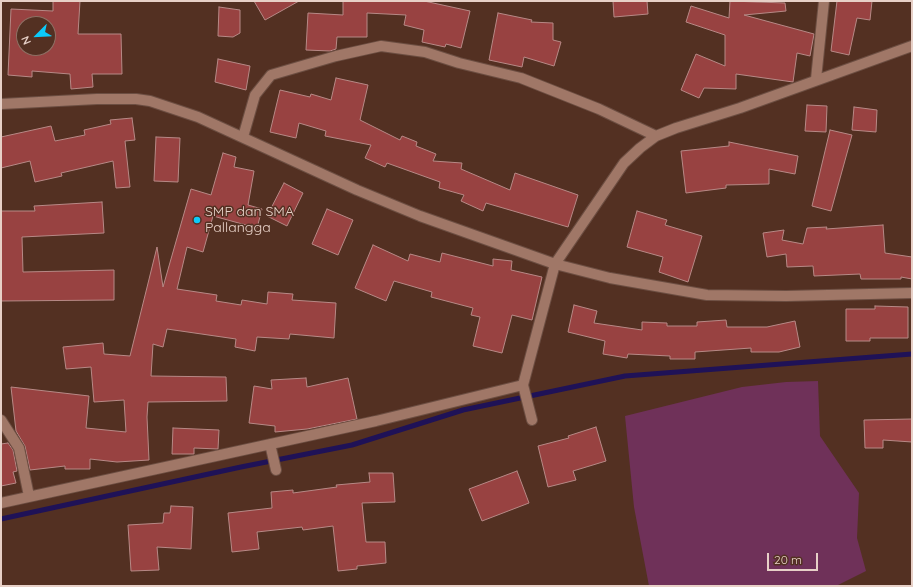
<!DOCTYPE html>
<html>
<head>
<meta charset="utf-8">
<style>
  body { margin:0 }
  #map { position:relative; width:913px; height:587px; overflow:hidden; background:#533022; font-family:Quicksand,sans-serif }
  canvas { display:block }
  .frame { position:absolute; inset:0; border:2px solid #e7d0c7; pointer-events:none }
  .north { position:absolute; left:16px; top:16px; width:40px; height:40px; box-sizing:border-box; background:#533022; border:1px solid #8e7064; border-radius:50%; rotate:246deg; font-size:11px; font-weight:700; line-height:16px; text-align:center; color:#e7d0c7 }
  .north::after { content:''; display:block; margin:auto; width:14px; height:18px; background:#0ccafa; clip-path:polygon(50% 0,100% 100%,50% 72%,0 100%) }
  .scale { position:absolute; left:767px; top:553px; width:51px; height:18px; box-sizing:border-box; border:2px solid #e7d0c7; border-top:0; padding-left:5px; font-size:12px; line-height:14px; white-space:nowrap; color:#e7d0c7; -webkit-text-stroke:3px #533022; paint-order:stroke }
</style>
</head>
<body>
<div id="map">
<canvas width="913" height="587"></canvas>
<div class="frame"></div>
<div class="north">N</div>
<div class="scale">20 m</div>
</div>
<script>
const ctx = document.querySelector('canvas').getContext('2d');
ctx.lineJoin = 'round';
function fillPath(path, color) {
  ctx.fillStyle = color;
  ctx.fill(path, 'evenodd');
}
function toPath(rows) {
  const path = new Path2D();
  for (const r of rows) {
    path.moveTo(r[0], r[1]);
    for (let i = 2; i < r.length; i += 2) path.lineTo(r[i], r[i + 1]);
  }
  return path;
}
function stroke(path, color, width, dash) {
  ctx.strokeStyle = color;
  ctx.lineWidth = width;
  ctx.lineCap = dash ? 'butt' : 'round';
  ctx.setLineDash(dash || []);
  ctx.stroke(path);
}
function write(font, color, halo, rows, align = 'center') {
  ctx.font = font + ' Quicksand,sans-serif';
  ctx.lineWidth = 3;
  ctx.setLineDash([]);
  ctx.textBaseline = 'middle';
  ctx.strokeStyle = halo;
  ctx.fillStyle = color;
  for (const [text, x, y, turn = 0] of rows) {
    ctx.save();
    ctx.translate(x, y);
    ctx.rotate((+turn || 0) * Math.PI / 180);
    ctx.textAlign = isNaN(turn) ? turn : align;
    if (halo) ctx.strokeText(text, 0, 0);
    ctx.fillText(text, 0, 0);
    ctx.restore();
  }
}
const green = toPath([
  [818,381,820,436,859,493,857,538,866,571,836,586,649,586,634,507,625,416,742,387,786,382]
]);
const stream = toPath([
  [1,519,241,467,352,445,463,410,625,376,912,354]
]);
const building = toPath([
  [53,1,80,1,78,34,121,34,122,74,92,74,93,87,71,89,70,74,32,71,32,77,8,75,11,9,53,11,53,1],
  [24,24,48,24,48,48,24,48,24,24],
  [254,1,299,1,265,20,254,1],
  [343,1,424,1,470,11,461,48,446,44,445,47,422,42,424,30,404,25,406,15,367,13,367,37,337,37,336,49,330,51,306,50,308,13,343,15,343,1],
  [613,1,647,1,648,14,614,17,613,1],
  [730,1,785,3,786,11,744,15,814,34,810,56,797,53,793,82,736,74,736,89,704,88,699,98,681,90,696,54,725,66,725,35,686,22,691,6,729,18,730,1],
  [837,1,872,1,870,20,857,18,849,55,831,51,837,1],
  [219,7,240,10,240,33,233,37,218,36,219,7],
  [498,13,532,20,531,22,553,23,553,40,561,42,554,66,524,57,522,67,489,60,498,13],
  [218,59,250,66,246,90,215,82,218,59],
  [336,78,368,85,360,120,400,140,402,136,417,142,416,146,436,154,433,161,462,163,461,169,510,190,515,173,578,195,568,227,486,203,483,211,461,201,464,195,439,188,440,182,387,163,385,167,365,158,371,145,325,136,326,131,299,123,296,138,270,132,280,90,310,97,311,94,331,100,336,78],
  [807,105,827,106,826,132,805,131,807,105],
  [854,107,877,110,876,132,852,130,854,107],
  [132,118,135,140,125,141,130,187,116,188,113,161,61,173,62,176,35,182,30,161,1,168,1,137,51,126,55,141,85,135,84,130,111,124,110,120,132,118],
  [830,130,852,135,831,211,812,206,830,130],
  [156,137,180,138,178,182,154,181,156,137],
  [729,142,798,156,795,174,769,169,769,184,726,185,726,188,686,193,681,151,729,146,729,142],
  [223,153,236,157,234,167,254,171,248,205,262,209,257,228,213,216,203,252,187,247,177,289,217,295,216,301,241,305,242,300,267,304,268,292,293,294,292,300,336,303,334,338,290,334,289,339,257,337,255,351,235,347,236,339,167,329,163,347,153,344,151,376,226,377,227,401,148,402,147,417,149,460,117,462,90,459,90,469,65,469,65,466,30,470,25,446,16,431,11,387,89,396,86,428,126,432,124,400,94,402,91,367,66,369,63,347,103,343,104,354,130,356,157,247,163,287,191,189,211,195,223,153],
  [284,183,303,193,287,226,267,216,284,183],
  [102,202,104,233,22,237,23,272,114,270,114,300,1,301,1,211,35,211,34,206,102,202],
  [327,209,353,220,338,255,312,244,327,209],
  [637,211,667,220,665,225,702,236,688,282,659,272,663,257,627,247,637,211],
  [883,225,885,253,912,257,912,279,901,277,901,279,861,279,860,274,814,276,813,266,787,267,786,254,767,257,763,233,784,230,782,240,803,244,807,228,827,227,826,229,883,225],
  [373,245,408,261,410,254,440,262,442,253,493,266,493,259,512,261,511,270,542,277,532,320,512,315,502,353,473,346,480,317,471,315,473,308,431,297,432,292,394,281,386,301,355,288,373,245],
  [574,305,597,311,594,323,642,330,642,322,667,323,667,326,697,326,697,322,726,320,727,327,767,327,795,321,800,347,779,352,751,352,751,348,695,352,695,359,670,359,670,356,628,354,627,358,603,354,605,341,568,332,574,305],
  [875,306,908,307,908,338,870,338,870,341,846,341,846,309,875,309,875,306],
  [306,378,307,387,348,378,357,419,307,429,275,432,275,426,249,423,254,386,272,389,271,380,306,378],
  [912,419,912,442,883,440,883,448,865,448,864,420,912,419],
  [596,427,606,461,573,471,576,480,548,487,538,446,569,438,568,436,596,427],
  [173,428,219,430,218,449,194,448,194,454,172,454,173,428],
  [8,443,13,450,17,471,13,472,16,483,1,486,1,444,8,443],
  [517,471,529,503,482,521,469,489,517,471],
  [369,473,393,473,395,502,362,503,366,542,385,542,386,563,357,566,357,569,338,571,333,526,303,530,302,527,257,532,259,549,232,552,228,513,272,508,271,492,293,490,293,493,337,487,336,485,370,482,369,473],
  [171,506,193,507,191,549,157,547,159,570,131,571,128,525,163,523,164,513,170,513,171,506]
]);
const street = toPath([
  [816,79,824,1],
  [1,104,97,99,136,99,150,101,198,117,357,190,420,216,555,264,610,278,707,295,786,296,912,293],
  [243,137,255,95,271,75,336,56,381,46,425,52,459,63,521,78,599,109,656,136],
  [1,420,19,448,29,496],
  [532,420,523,385,555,264,624,163,640,148,656,136,676,128,740,108,912,46],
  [270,444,276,470],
  [1,503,376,421,523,385]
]);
const markers = [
  [197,220,4,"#0ccafa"]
];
const poiNames = [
  ["SMP dan SMA",205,212],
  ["Pallangga",205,228]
];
fillPath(green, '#6f3159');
stroke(stream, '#1f1257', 5);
fillPath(building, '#984241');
stroke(building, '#b78986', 1);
stroke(street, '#6c4e42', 12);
stroke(street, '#a07767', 10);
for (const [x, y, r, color] of markers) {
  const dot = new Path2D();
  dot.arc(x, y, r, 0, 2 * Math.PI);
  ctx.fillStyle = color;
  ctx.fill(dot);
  stroke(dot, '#533022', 1.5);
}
write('14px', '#e7d0c7', '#533022', poiNames, 'left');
</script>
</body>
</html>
